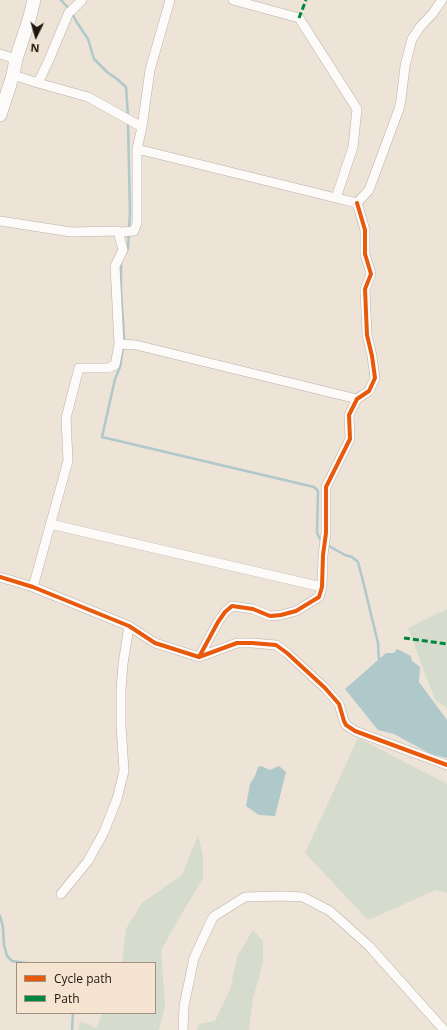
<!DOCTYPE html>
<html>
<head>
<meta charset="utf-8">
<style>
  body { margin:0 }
  #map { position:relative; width:447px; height:1030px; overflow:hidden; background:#ede3d7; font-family:"Open Sans",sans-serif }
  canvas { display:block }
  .legend { position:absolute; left:16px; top:962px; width:140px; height:52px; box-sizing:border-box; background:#f5e4cf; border:1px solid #9e9282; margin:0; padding:5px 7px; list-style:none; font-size:12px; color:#1c160f }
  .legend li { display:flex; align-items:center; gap:8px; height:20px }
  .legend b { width:20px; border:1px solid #9e9282 }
  .north { position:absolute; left:16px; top:16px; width:40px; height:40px; -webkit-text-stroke:3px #f5e4cf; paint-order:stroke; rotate:185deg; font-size:11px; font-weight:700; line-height:16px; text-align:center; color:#1c160f }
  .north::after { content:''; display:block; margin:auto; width:14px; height:18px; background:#1c160f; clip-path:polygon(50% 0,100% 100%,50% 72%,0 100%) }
</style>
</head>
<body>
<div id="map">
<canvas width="447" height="1030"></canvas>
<ul class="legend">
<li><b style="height:5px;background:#e8590c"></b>Cycle path</li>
<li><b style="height:5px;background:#00873e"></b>Path</li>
</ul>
<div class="north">N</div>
</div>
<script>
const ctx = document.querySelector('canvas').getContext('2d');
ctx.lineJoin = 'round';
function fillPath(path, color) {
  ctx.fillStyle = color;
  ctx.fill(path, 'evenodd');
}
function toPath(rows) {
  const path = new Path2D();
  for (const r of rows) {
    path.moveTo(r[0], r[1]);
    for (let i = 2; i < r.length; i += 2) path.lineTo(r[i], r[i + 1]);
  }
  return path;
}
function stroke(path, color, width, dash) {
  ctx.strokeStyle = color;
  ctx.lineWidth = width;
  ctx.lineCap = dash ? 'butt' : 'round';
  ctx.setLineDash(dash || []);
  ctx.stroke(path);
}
const green = toPath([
  [447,609,447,708,435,700,408,628],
  [358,738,447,784,447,893,436,890,368,920,305,853],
  [198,835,203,856,203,878,184,910,161,950,165,1006,159,1030,78,1030,81,1021,96,1028,103,1013,155,1013,155,963,122,963,126,929,142,903,182,875],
  [253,930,263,941,263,963,253,998,249,1030,197,1030,199,1024,215,1021,230,990,237,957]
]);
const water = toPath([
  [397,649,411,656,412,661,420,667,419,682,447,720,447,758,431,754,394,734,378,730,345,689,386,653,394,653],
  [261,766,270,770,279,766,286,772,275,816,259,815,246,806,250,784,255,776,258,767]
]);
const stream = toPath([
  [61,0,69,9],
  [72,13,76,21,88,39,94,59,107,72,117,79,126,87,128,116],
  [126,253,128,248,130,212,128,123],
  [121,263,121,291,124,337,124,342],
  [123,347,120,367,115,379,102,437,314,487,318,491,317,533,321,541],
  [327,545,345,555,352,557,358,562,362,577,378,643,379,661,380,663],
  [0,916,3,927,4,945,7,956,12,961,27,963],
  [72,1030,73,1013]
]);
const street = toPath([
  [233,0,299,18,357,109,353,147,336,198],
  [0,54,16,59],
  [13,75,38,83,88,97,142,127],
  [38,83,48,62,69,12,71,11,82,0],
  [137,149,336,198,357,203],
  [357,203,369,190,399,109,401,100,405,66,412,39,420,27,433,13,442,0],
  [0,221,71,232,118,231,122,232,134,231,137,223,137,149,142,127,150,70,170,0],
  [119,344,136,345,357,399],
  [50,524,322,587],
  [0,577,33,587,129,626,155,643,199,657,237,643,252,643,276,645,287,653,325,688,339,704,344,721,346,725,355,731,447,765],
  [33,587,68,461,66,418,79,368,108,368,115,365,119,344,115,266,123,250,118,231],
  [199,657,218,622,225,612,232,606,253,609,270,616,281,615,296,611,319,597,322,587,323,555,326,533,326,487,350,439,349,415,357,399,369,391,375,378,372,356,367,335,365,289,371,274,365,254,365,230,357,203],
  [61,894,88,861,104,832,117,799,124,771,121,725,121,690,123,664,129,626],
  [183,1030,184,1006,194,958,213,917,245,897,282,896,303,897,330,911,369,946,444,1030]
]);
const secondary = toPath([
  [0,115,13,75,16,59,29,20,34,0]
]);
const quiet = toPath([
  [299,18,306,0],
  [404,638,447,644]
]);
const cycleway = toPath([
  [0,577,33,587,129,626,155,643,199,657,237,643,252,643,276,645,287,653,325,688,339,704,344,721,346,725,355,731,447,765],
  [199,657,218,622,225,612,232,606,253,609,270,616,281,615,296,611,319,597,322,587,323,555,326,533,326,487,350,439,349,415,357,399,369,391,375,378,372,356,367,335,365,289,371,274,365,254,365,230,357,203]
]);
fillPath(green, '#d5dbcd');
fillPath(water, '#afc8ca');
stroke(stream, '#afc8ca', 2.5);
stroke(street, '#b9b1a8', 10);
stroke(secondary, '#b9b1a8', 14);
stroke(street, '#fcfbf9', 9);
stroke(secondary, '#fcfbf9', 13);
stroke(quiet, '#00873e', 3, [6, 3]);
stroke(cycleway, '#e8590c', 4);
</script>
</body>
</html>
